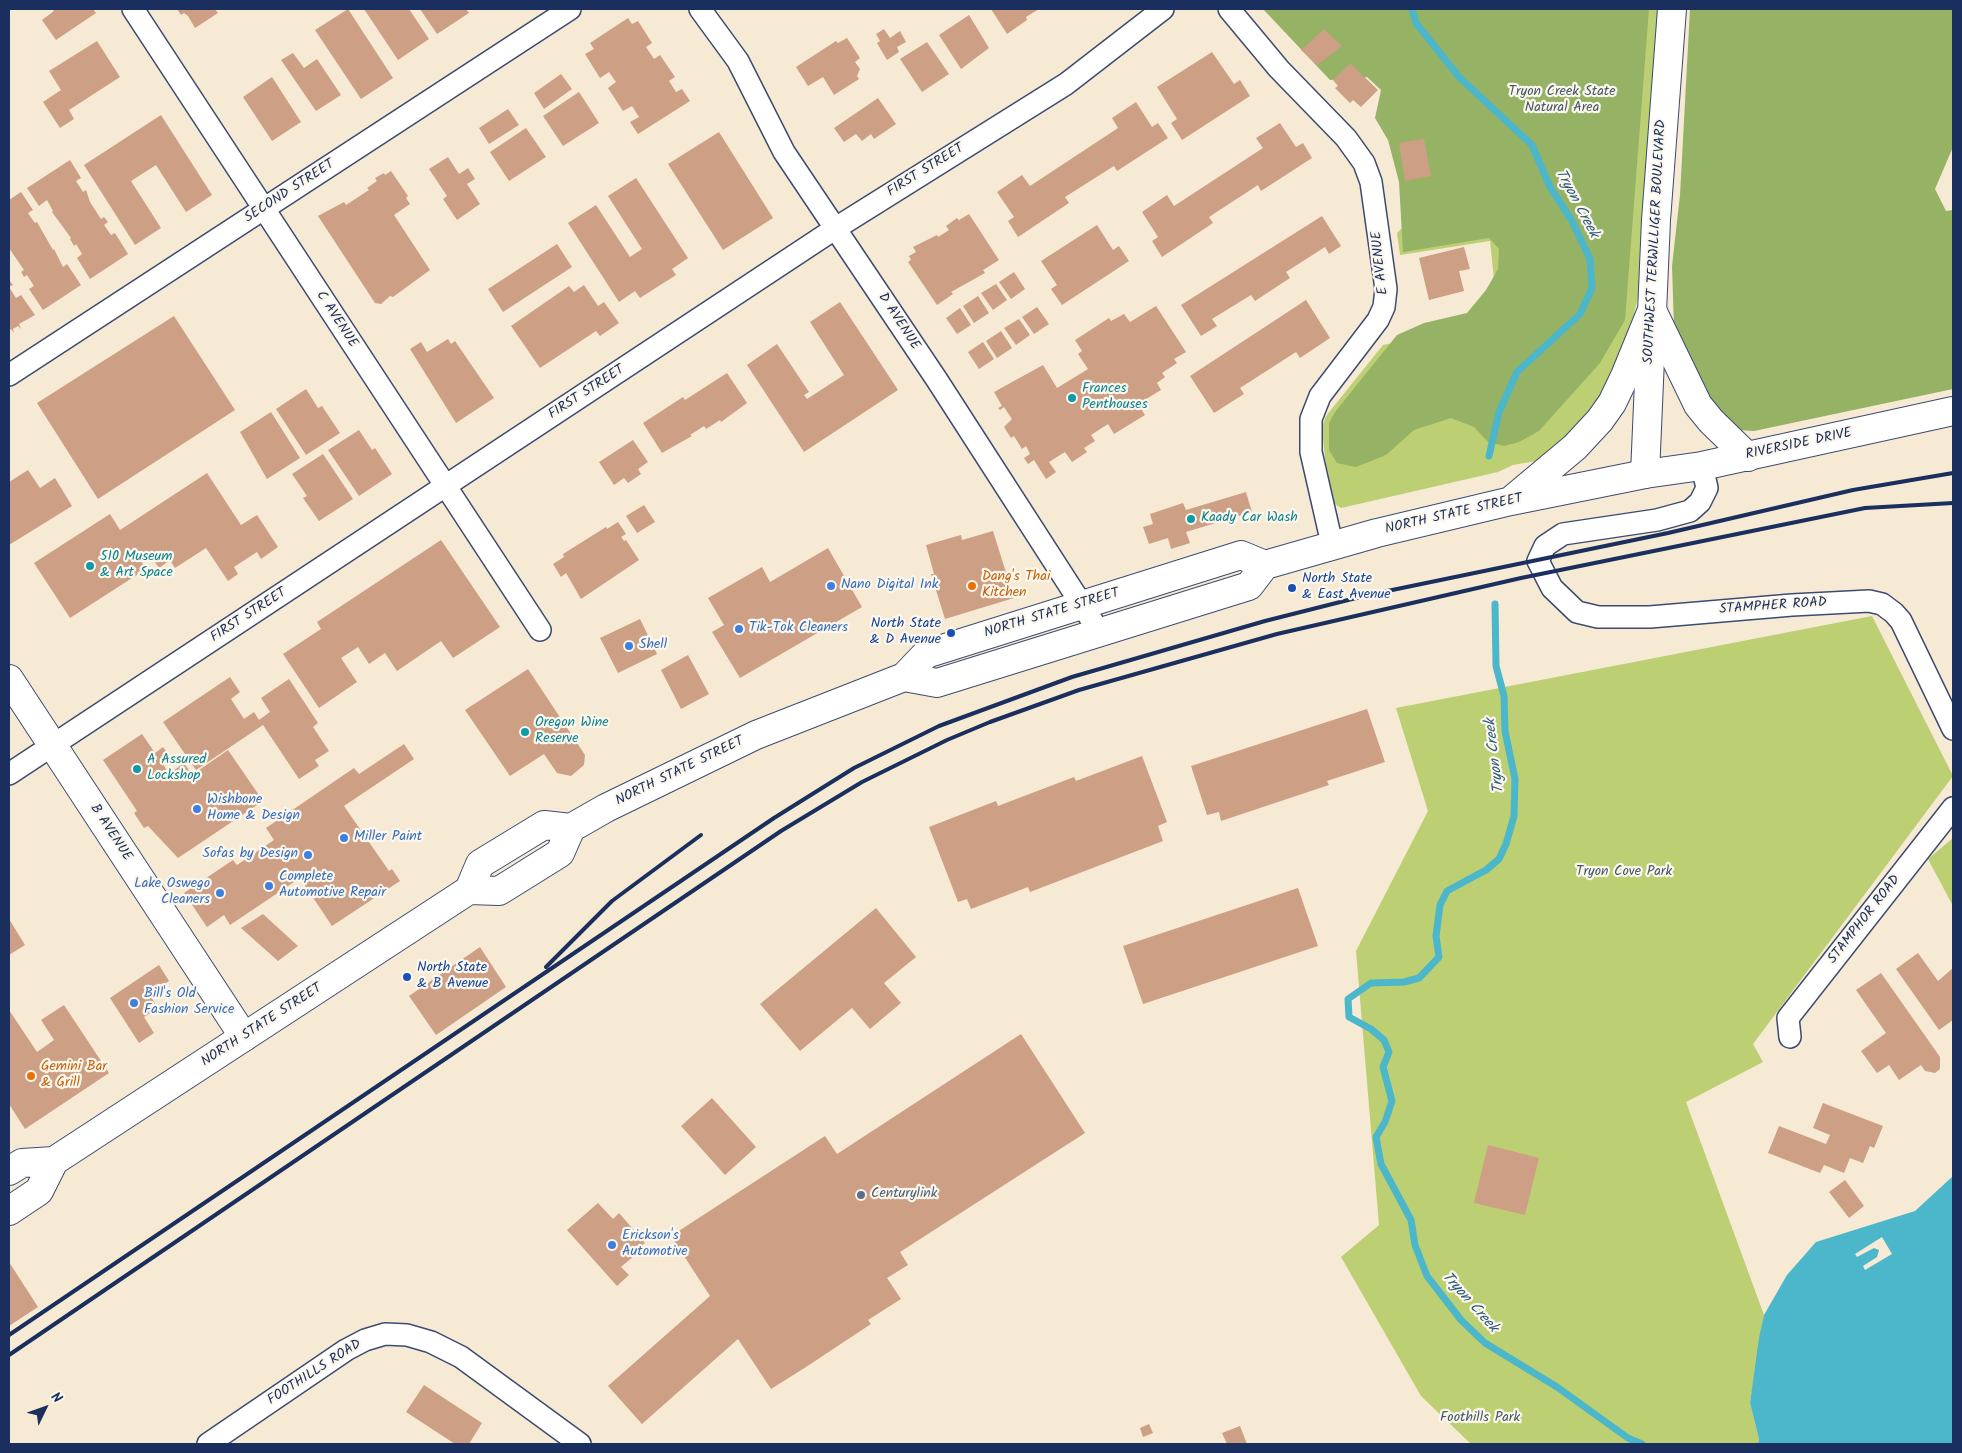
<!DOCTYPE html>
<html>
<head>
<meta charset="utf-8">
<style>
  body { margin:0 }
  #map { position:relative; width:1962px; height:1453px; overflow:hidden; background:#f6ead4; font-family:Kalam,sans-serif }
  canvas { display:block }
  .frame { position:absolute; inset:0; border:10px solid #1b2f5e; pointer-events:none }
  .north { position:absolute; left:20px; top:1383px; width:50px; height:50px; -webkit-text-stroke:4px #fbf7ec; paint-order:stroke; rotate:48deg; font-size:14px; font-weight:700; line-height:20px; text-align:center; color:#1b2f5e }
  .north::after { content:''; display:block; margin:auto; width:18px; height:22px; background:#1b2f5e; clip-path:polygon(50% 0,100% 100%,50% 72%,0 100%) }
</style>
</head>
<body>
<div id="map">
<canvas width="1962" height="1453"></canvas>
<div class="frame"></div>
<div class="north">N</div>
</div>
<script>
const ctx = document.querySelector('canvas').getContext('2d');
ctx.lineJoin = 'round';
function fillPath(path, color) {
  ctx.fillStyle = color;
  ctx.fill(path, 'evenodd');
}
function toPath(rows) {
  const path = new Path2D();
  for (const r of rows) {
    path.moveTo(r[0], r[1]);
    for (let i = 2; i < r.length; i += 2) path.lineTo(r[i], r[i + 1]);
  }
  return path;
}
function stroke(path, color, width, dash) {
  ctx.strokeStyle = color;
  ctx.lineWidth = width;
  ctx.lineCap = dash ? 'butt' : 'round';
  ctx.setLineDash(dash || []);
  ctx.stroke(path);
}
function write(font, color, halo, rows, align = 'center') {
  ctx.font = font + ' Kalam,sans-serif';
  ctx.lineWidth = 4.5;
  ctx.setLineDash([]);
  ctx.textBaseline = 'middle';
  ctx.strokeStyle = halo;
  ctx.fillStyle = color;
  for (const [text, x, y, turn = 0] of rows) {
    ctx.save();
    ctx.translate(x, y);
    ctx.rotate((+turn || 0) * Math.PI / 180);
    ctx.textAlign = isNaN(turn) ? turn : align;
    if (halo) ctx.strokeText(text, 0, 0);
    ctx.fillText(text, 0, 0);
    ctx.restore();
  }
}
const green = toPath([
  [1375,9,1662,9,1638,297,1628,340,1591,416,1542,460,1513,465,1498,472,1341,508,1335,504,1325,459,1322,427,1326,416,1383,345,1493,322,1495,289,1490,241,1400,255,1397,233,1481,152],
  [1872,616,1953,776,1753,1044,1763,1062,1686,1102,1764,1315,1750,1403,1759,1439,1758,1444,1471,1444,1421,1396,1341,1257,1379,1225,1356,951,1428,811,1396,708],
  [1953,838,1953,906,1928,859]
]);
const forest = toPath([
  [1263,9,1649,9,1625,320,1600,363,1539,431,1519,442,1504,446,1488,442,1474,427,1451,418,1414,430,1386,455,1356,467,1337,463,1329,450,1329,423,1335,412,1397,335,1424,323,1467,313,1486,290,1498,269,1499,249,1489,238,1403,252,1399,182,1388,140,1375,118,1381,90,1367,77,1330,80],
  [1690,9,1953,9,1953,147,1935,189,1946,211,1953,210,1953,389,1754,431,1737,430,1713,414,1674,327,1672,266,1680,195]
]);
const water = toPath([
  [1953,1176,1953,1444,1758,1444,1759,1439,1750,1403,1759,1338,1764,1315,1787,1275,1816,1242,1915,1211]
]);
const pier = toPath([
  [1882,1237,1892,1254,1865,1270,1863,1266,1877,1257,1879,1250,1874,1248,1857,1257,1855,1254]
]);
const stream = toPath([
  [1412,9,1416,23,1459,77,1532,145,1550,187,1572,221,1590,259,1592,288,1580,314,1517,372,1499,412,1489,456],
  [1495,604,1496,666,1504,696,1505,731,1515,779,1514,816,1506,844,1499,859,1486,870,1447,891,1440,905,1436,936,1439,957,1419,978,1404,982,1371,983,1348,999,1349,1017,1371,1029,1384,1040,1389,1052,1383,1067,1392,1101,1385,1122,1376,1137,1381,1164,1411,1220,1415,1245,1427,1276,1461,1320,1485,1343,1557,1387,1628,1438,1642,1444]
]);
const building = toPath([
  [52,9,93,9,96,13,56,40,42,20,54,11],
  [177,9,215,9,218,13,195,28,188,16,184,13,181,15],
  [348,9,393,78,361,99,315,30],
  [364,9,409,9,429,39,398,60],
  [420,9,466,9,469,13,437,34],
  [991,9,1039,9,1026,17,1027,20,1007,34],
  [969,15,989,48,961,69,939,35],
  [628,18,632,24,638,21,652,43,646,47,654,59,660,55,675,77,669,81,676,92,682,89,690,101,638,134,630,122,639,117,632,106,623,111,608,88,616,82,609,72,600,78,585,54,594,49,590,43],
  [884,29,890,38,900,31,906,42,897,47,899,52,887,60,877,43,880,41,876,34],
  [1324,29,1342,46,1317,65,1301,50],
  [847,38,860,58,855,62,860,69,857,76,859,79,834,95,823,77,808,86,796,67,836,41,838,43],
  [97,41,120,77,69,110,74,119,60,128,43,102,61,90,49,71],
  [927,42,949,74,922,92,900,59],
  [1212,52,1234,84,1240,80,1250,96,1182,140,1171,123,1177,119,1157,87],
  [293,53,304,68,317,59,341,95,316,111,281,60],
  [1350,63,1378,90,1361,107,1353,100,1350,103,1335,88,1338,86,1333,80],
  [561,74,572,89,544,109,534,93],
  [272,77,301,122,272,141,243,97],
  [579,92,599,123,563,146,543,116],
  [878,98,896,124,874,139,871,134,862,141,856,134,844,142,834,128],
  [1136,102,1152,127,1158,123,1168,138,1117,171,1114,166,1065,197,1069,203,1018,237,1008,221,1014,217,997,192,1022,175,1030,186,1118,128,1112,118],
  [508,109,519,125,489,144,479,128],
  [161,115,212,195,186,212,156,165,131,181,161,228,135,245,84,165],
  [1280,123,1296,147,1303,143,1312,158,1261,191,1258,185,1209,217,1213,223,1162,257,1152,241,1158,237,1142,212,1167,195,1174,206,1263,148,1256,138],
  [526,128,546,157,509,181,490,152],
  [719,132,773,218,723,250,668,164],
  [1424,139,1431,176,1405,181,1399,143],
  [448,157,459,174,468,168,475,179,467,184,480,204,457,220,443,199,447,196,429,169],
  [70,160,81,178,76,181,83,192,86,190,90,202,101,219,104,217,108,222,104,225,111,235,115,233,128,254,90,279,77,258,82,254,76,244,74,246,70,239,71,238,52,212,53,211,47,200,39,206,27,188],
  [391,171,408,196,406,198,410,204,394,215,430,270,393,297,390,296,381,304,375,303,318,216,344,202,346,205,369,190,367,188,377,181,375,178,384,173,385,175],
  [636,178,688,258,672,269,676,275,640,298,635,291,619,302,568,223,596,205,630,257,642,249,608,196],
  [21,192,33,210,28,213,32,219,35,223,37,222,53,250,54,249,63,267,67,264,81,285,43,310,29,289,34,286,27,275,24,277,21,272,24,270,9,248,9,200],
  [969,214,999,260,983,270,985,273,951,292,953,294,937,305,908,262,911,260,909,256,916,252,913,247,937,235,938,237,949,230,946,226,957,218,961,223,959,220],
  [1322,216,1341,246,1329,254,1325,247,1286,272,1290,278,1255,301,1251,295,1212,319,1217,326,1201,336,1181,305],
  [1097,225,1113,250,1119,246,1129,261,1062,305,1051,289,1057,285,1041,261],
  [557,244,572,267,503,312,488,289],
  [1464,247,1470,269,1459,271,1464,291,1429,300,1419,258],
  [1014,272,1025,289,1011,299,999,282],
  [9,280,13,285,9,287,16,298,21,295,35,315,19,324,21,329,18,326,13,329,14,333,11,329,9,331],
  [996,284,1007,300,993,310,981,293],
  [584,285,598,306,604,302,619,323,600,336,596,331,540,368,511,326,569,286,574,292],
  [978,296,989,313,974,323,963,306],
  [1306,300,1330,338,1300,358,1296,352,1240,388,1244,394,1214,413,1190,376],
  [840,302,898,390,804,452,747,365,777,344,809,392,804,395,807,399,844,375,810,322],
  [1156,306,1186,352,1174,359,1177,363,1162,373,1165,377,1157,383,1161,390,1138,404,1145,415,1114,434,1108,424,1091,435,1095,441,1084,448,1087,452,1072,462,1065,452,1049,462,1056,472,1046,479,1034,460,1028,464,1024,458,1030,454,1026,446,1022,449,1014,436,1011,438,1004,427,1012,419,1004,407,1000,410,998,408,1002,406,994,392,1043,365,1057,388,1088,369,1078,354,1082,351,1075,340,1109,318,1111,321,1124,314,1130,322],
  [1037,307,1049,324,1034,334,1022,317],
  [960,308,971,325,957,334,946,318],
  [174,316,235,410,98,499,37,403],
  [1019,319,1030,335,1016,345,1004,328],
  [1001,331,1012,348,997,358,986,341],
  [448,339,451,344,455,341,494,398,456,423,410,349,421,342,427,352],
  [983,342,994,359,979,369,968,352],
  [727,373,747,403,721,422,720,420,706,429,704,426,690,435,692,436,662,453,643,423,683,397,685,400],
  [306,389,318,408,322,406,340,433,306,455,276,409],
  [271,412,300,458,267,479,240,432],
  [359,430,372,450,375,448,392,474,359,496,328,450],
  [633,440,648,462,638,469,641,474,628,483,624,478,614,485,599,462],
  [323,454,353,499,319,521,303,498,307,496,292,474],
  [28,470,40,488,55,478,72,506,9,545,9,482],
  [207,473,241,525,257,515,278,547,261,559,257,552,234,567,238,574,228,581,206,548,175,568,170,560,159,568,148,552,139,558,146,569,70,618,34,563,110,514,120,530],
  [1246,492,1252,512,1186,532,1190,543,1171,549,1168,538,1149,544,1143,527,1153,524,1150,514,1183,503,1186,510],
  [644,505,655,522,637,533,626,516],
  [618,522,626,534,621,537,624,541,626,540,639,560,581,599,566,573,561,577,553,564,564,557,563,554,606,527,607,529],
  [993,531,1014,598,945,619,931,574,934,574,926,545,961,535,962,540],
  [441,540,500,627,453,658,441,641,397,671,385,653,369,664,358,647,341,658,357,682,319,708,283,654,321,629,317,622],
  [828,548,862,607,740,678,712,632,724,625,708,598,762,567,770,582],
  [640,619,657,654,618,673,600,638],
  [688,655,709,694,681,709,661,670],
  [528,669,585,755,584,765,571,776,557,773,544,754,510,776,465,710],
  [230,677,240,692,231,699,244,719,254,712,259,720,270,712,261,698,289,679,318,723,313,727,329,751,315,760,319,766,299,779,263,725,196,770,163,722],
  [1367,709,1385,762,1327,781,1329,785,1221,821,1219,812,1207,815,1191,766],
  [142,734,155,753,163,747,172,759,163,764,169,774,184,763,192,775,228,750,263,801,178,858,148,826,144,828,134,813,137,811,103,760],
  [404,744,414,759,344,806,389,871,392,869,400,881,332,926,300,878,230,925,224,915,207,927,184,893,233,860,237,865,274,840,266,828,354,768,359,774],
  [1142,756,1167,822,1158,826,1163,841,1030,892,1028,887,971,909,967,899,958,902,929,827,996,801,998,806,1074,777,1076,781],
  [1298,888,1318,946,1143,1004,1123,946],
  [876,908,916,957,884,983,901,1003,870,1029,852,1008,800,1051,760,1004],
  [263,914,298,946,278,961,241,928],
  [9,919,25,945,9,955],
  [480,947,506,987,436,1035,409,996],
  [1918,953,1938,981,1953,968,1953,1020,1939,1030,1896,969],
  [159,965,169,981,149,994,158,1008,144,1017,154,1033,139,1043,110,998],
  [1881,973,1940,1057,1940,1069,1935,1073,1925,1071,1921,1065,1899,1080,1889,1065,1877,1073,1861,1051,1886,1033,1856,990],
  [64,1005,109,1073,25,1129,9,1104,9,1010,37,1052,54,1040,41,1020],
  [1021,1034,1085,1133,900,1252,908,1265,887,1278,901,1299,868,1320,871,1324,806,1367,771,1389,738,1339,642,1424,608,1386,710,1296,671,1236,825,1136,837,1154],
  [712,1098,756,1147,725,1175,681,1126],
  [1823,1103,1883,1126,1874,1148,1870,1146,1863,1163,1850,1158,1844,1173,1824,1165,1820,1173,1768,1153,1779,1126,1826,1144,1830,1135,1813,1128],
  [1488,1145,1539,1158,1525,1215,1474,1203],
  [1845,1180,1864,1206,1849,1218,1829,1192],
  [598,1203,613,1219,619,1213,645,1243,639,1248,641,1250,621,1267,629,1275,617,1286,567,1230],
  [9,1262,38,1307,9,1326],
  [424,1385,482,1423,469,1444,455,1444,406,1412],
  [1149,1424,1153,1433,1143,1437,1140,1428],
  [1240,1426,1247,1444,1227,1444,1222,1433]
]);
const street = toPath([
  [133,9,540,630],
  [700,9,738,61,784,152,937,380,1100,633],
  [1229,9,1279,69,1346,138,1364,163,1371,182,1386,289,1384,307,1378,320,1320,396,1311,419,1311,452,1332,544],
  [9,375,570,9],
  [1702,466,1707,488,1700,502,1690,511,1657,520,1563,534,1545,546,1538,561,1552,588,1577,612,1598,617,1650,617,1792,605,1869,601,1882,604,1894,613,1901,621,1953,729],
  [9,774,836,228,1066,84,1163,9],
  [1790,1037,1788,1018,1953,808],
  [208,1444,346,1350,365,1340,385,1334,407,1335,431,1342,461,1357,580,1444]
]);
const secondary = toPath([
  [1645,474,1656,220,1672,9],
  [9,679,244,1037]
]);
const primary = toPath([
  [1652,310,1698,405,1711,421,1748,457],
  [1514,498,1575,447,1600,420,1612,403,1625,376,1652,310],
  [904,677,937,683,1249,586,1265,565,1377,533,1511,501,1645,474,1702,466,1953,411],
  [469,890,499,891,560,853,571,828,606,808,756,735,904,677,926,654,1241,555,1265,565],
  [9,1171,22,1163,54,1161],
  [9,1211,39,1191,54,1161,469,890,480,864,544,825,571,828]
]);
const rail = toPath([
  [546,967,612,901,701,835],
  [9,1335,774,818,854,768,939,726,1072,677,1265,621,1368,595,1668,533,1853,490,1953,473],
  [9,1355,781,831,862,782,947,740,990,722,1079,690,1277,634,1521,578,1865,508,1953,503]
]);
const markers = [
  [1072,398,5,"#0f9aa8"],
  [1191,519,5,"#0f9aa8"],
  [90,566,5,"#0f9aa8"],
  [831,586,5,"#3f7fe0"],
  [972,586,5,"#e8710a"],
  [1292,588,5,"#1a4fb4"],
  [739,629,5,"#3f7fe0"],
  [951,633,5,"#1a4fb4"],
  [629,646,5,"#3f7fe0"],
  [525,732,5,"#0f9aa8"],
  [137,769,5,"#0f9aa8"],
  [197,809,5,"#3f7fe0"],
  [344,838,5,"#3f7fe0"],
  [308,855,5,"#3f7fe0"],
  [269,886,5,"#3f7fe0"],
  [220,893,5,"#3f7fe0"],
  [407,977,5,"#1a4fb4"],
  [134,1003,5,"#3f7fe0"],
  [31,1076,5,"#e8710a"],
  [861,1195,5,"#5c6f8a"],
  [612,1245,5,"#3f7fe0"]
];
const parkNames = [
  ["Tryon Creek State",1562,93],
  ["Natural Area",1562,109],
  ["Tryon Cove Park",1624,873],
  ["Foothills Park",1480,1419]
];
const streetNames = [
  ["FIRST STREET",926,171,-32],
  ["SECOND STREET",290,192,-33],
  ["SOUTHWEST TERWILLIGER BOULEVARD",1656,242,-87],
  ["E AVENUE",1381,263,-96],
  ["C AVENUE",336,320,57],
  ["D AVENUE",898,322,57],
  ["FIRST STREET",587,393,-33],
  ["RIVERSIDE DRIVE",1799,445,-12],
  ["NORTH STATE STREET",1454,515,-13],
  ["STAMPHER ROAD",1773,607,-4],
  ["NORTH STATE STREET",1052,614,-17],
  ["FIRST STREET",249,616,-33],
  ["NORTH STATE STREET",680,772,-26],
  ["B AVENUE",110,833,57],
  ["STAMPHOR ROAD",1865,920,-52],
  ["NORTH STATE STREET",262,1026,-33],
  ["FOOTHILLS ROAD",315,1373,-33]
];
const cultureNames = [
  ["Frances",1082,390],
  ["Penthouses",1082,406],
  ["Kaady Car Wash",1201,519],
  ["510 Museum",100,558],
  ["& Art Space",100,574],
  ["Oregon Wine",535,724],
  ["Reserve",535,740],
  ["A Assured",147,761],
  ["Lockshop",147,777]
];
const foodNames = [
  ["Dang's Thai",982,578],
  ["Kitchen",982,594],
  ["Gemini Bar",41,1068],
  ["& Grill",41,1084]
];
const transitNames = [
  ["North State",1302,580],
  ["& East Avenue",1302,596],
  ["North State",941,625,"right"],
  ["& D Avenue",941,641,"right"],
  ["North State",417,969],
  ["& B Avenue",417,985]
];
const shopNames = [
  ["Nano Digital Ink",841,586],
  ["Tik-Tok Cleaners",749,629],
  ["Shell",639,646],
  ["Wishbone",207,801],
  ["Home & Design",207,817],
  ["Miller Paint",354,838],
  ["Sofas by Design",298,855,"right"],
  ["Complete",279,878],
  ["Automotive Repair",279,894],
  ["Lake Oswego",210,885,"right"],
  ["Cleaners",210,901,"right"],
  ["Bill's Old",144,995],
  ["Fashion Service",144,1011],
  ["Erickson's",622,1237],
  ["Automotive",622,1253]
];
const serviceNames = [
  ["Centurylink",871,1195]
];
const waterNames = [
  ["Tryon Creek",1576,204,62],
  ["Tryon Creek",1496,756,-97],
  ["Tryon Creek",1469,1303,48]
];
fillPath(green, '#bccf73');
fillPath(forest, '#95b265');
fillPath(water, '#4cb6ca');
fillPath(pier, '#f6ead4');
stroke(stream, '#4cb6ca', 7);
fillPath(building, '#cd9f85');
stroke(street, '#3c4b70', 24);
stroke(secondary, '#3c4b70', 30);
stroke(primary, '#3c4b70', 30);
stroke(street, '#fff', 21);
stroke(secondary, '#fff', 28);
stroke(primary, '#fff', 28);
stroke(rail, '#1b2f5e', 4);
for (const [x, y, r, color] of markers) {
  const dot = new Path2D();
  dot.arc(x, y, r, 0, 2 * Math.PI);
  ctx.fillStyle = color;
  ctx.fill(dot);
  stroke(dot, '#fbf7ec', 2);
}
write('14px', '#435763', '#fbf7ec', parkNames);
write('14px', '#1b2f5e', '#fbf7ec', streetNames);
write('14px', '#0d838f', '#fbf7ec', cultureNames, 'left');
write('14px', '#c56008', '#fbf7ec', foodNames, 'left');
write('14px', '#164399', '#fbf7ec', transitNames, 'left');
write('14px', '#366cbe', '#fbf7ec', shopNames, 'left');
write('14px', '#4e5e75', '#fbf7ec', serviceNames, 'left');
write('italic 15px', '#2a587e', '#fbf7ec', waterNames);
</script>
</body>
</html>
